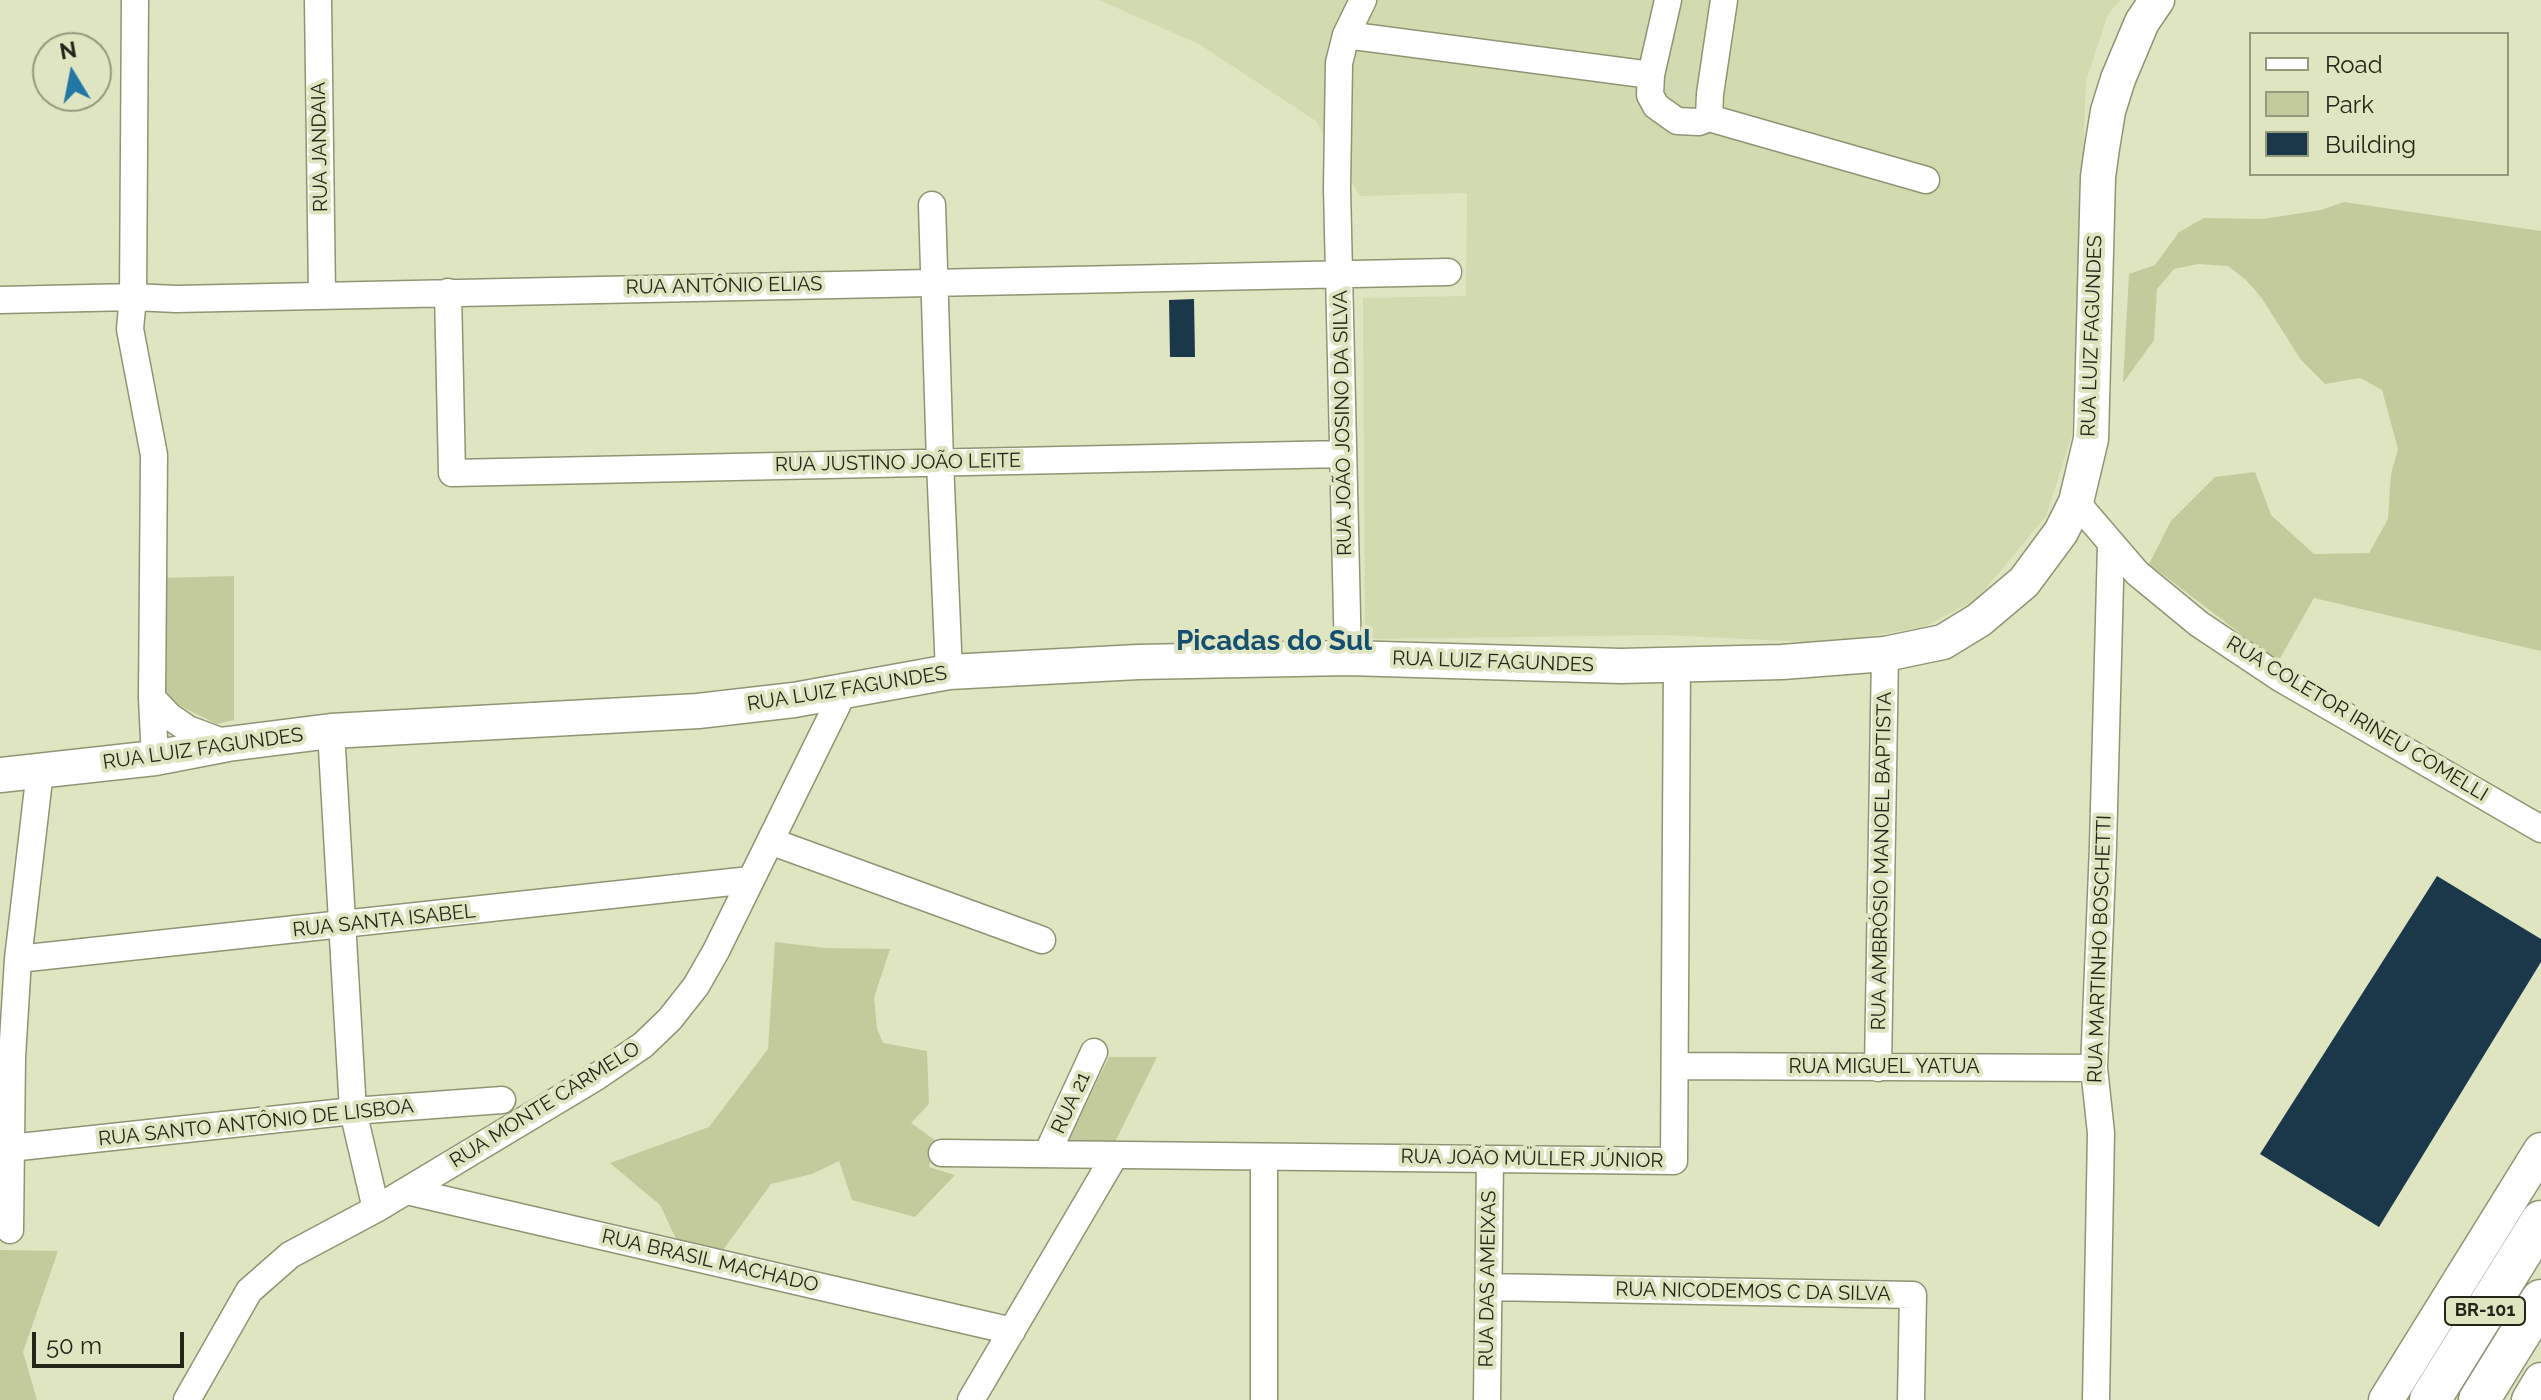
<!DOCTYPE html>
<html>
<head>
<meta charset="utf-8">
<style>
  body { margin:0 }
  #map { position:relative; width:2541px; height:1400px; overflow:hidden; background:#dfe5c1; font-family:Raleway,sans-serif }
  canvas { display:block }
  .legend { position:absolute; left:2249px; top:32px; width:260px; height:144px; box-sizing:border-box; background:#dfe5c1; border:2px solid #94997d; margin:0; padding:10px 14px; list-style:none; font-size:24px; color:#232618 }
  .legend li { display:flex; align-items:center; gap:16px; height:40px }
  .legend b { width:40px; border:2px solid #94997d }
  .north { position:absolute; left:32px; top:32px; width:80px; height:80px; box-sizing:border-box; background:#dfe5c1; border:2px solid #94997d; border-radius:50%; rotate:350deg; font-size:22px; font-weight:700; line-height:32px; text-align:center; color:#232618 }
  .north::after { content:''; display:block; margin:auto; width:28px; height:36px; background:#2277a7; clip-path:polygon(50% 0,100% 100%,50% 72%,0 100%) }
  .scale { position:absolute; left:32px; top:1332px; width:152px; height:36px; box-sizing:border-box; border:4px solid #232618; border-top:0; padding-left:10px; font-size:24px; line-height:28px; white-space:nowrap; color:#232618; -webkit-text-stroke:6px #dfe5c1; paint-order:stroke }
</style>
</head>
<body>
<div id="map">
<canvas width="2541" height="1400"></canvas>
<ul class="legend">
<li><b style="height:10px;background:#fff"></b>Road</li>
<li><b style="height:22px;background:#c3cb9d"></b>Park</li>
<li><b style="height:22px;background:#1b384b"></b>Building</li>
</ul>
<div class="north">N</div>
<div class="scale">50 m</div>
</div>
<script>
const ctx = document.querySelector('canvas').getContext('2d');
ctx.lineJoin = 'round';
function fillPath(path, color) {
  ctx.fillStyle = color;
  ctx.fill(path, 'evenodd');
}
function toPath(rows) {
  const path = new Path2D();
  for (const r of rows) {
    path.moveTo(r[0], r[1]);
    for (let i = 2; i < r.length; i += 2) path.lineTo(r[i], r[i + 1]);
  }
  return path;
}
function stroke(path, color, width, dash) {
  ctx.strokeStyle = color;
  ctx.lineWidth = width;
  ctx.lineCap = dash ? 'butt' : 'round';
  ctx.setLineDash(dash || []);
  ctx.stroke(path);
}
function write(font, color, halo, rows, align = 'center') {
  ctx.font = font + ' Raleway,sans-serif';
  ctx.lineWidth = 8;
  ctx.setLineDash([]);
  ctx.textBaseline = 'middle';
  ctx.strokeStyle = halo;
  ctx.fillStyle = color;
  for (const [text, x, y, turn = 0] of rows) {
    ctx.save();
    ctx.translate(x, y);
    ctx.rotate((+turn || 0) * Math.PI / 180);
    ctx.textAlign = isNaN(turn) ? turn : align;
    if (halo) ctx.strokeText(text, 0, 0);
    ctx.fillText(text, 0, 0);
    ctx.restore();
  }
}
const built = toPath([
  [1099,0,2121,0,2108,14,2086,81,2072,435,2046,516,1977,599,1924,627,1828,643,1666,635,1365,639,1363,298,1466,296,1467,193,1360,196,1316,121,1199,44]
]);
const green = toPath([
  [2344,202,2541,231,2541,651,2314,598,2278,662,2149,564,2171,521,2215,477,2255,472,2271,515,2314,554,2369,553,2388,519,2391,474,2398,449,2382,390,2360,378,2325,384,2301,360,2261,297,2246,280,2228,266,2198,264,2174,269,2157,289,2154,340,2123,383,2129,274,2155,265,2179,232,2204,218,2263,219,2321,210],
  [234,576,234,720,217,724,178,705,158,689,162,578],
  [775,942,825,948,890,949,874,998,877,1028,883,1043,927,1051,929,1104,911,1123,935,1140,929,1167,955,1175,915,1217,852,1200,839,1161,812,1174,771,1184,723,1250,677,1241,660,1205,610,1163,709,1127,768,1049],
  [1109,1057,1157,1057,1115,1142,1066,1143],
  [0,1250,58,1251,23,1352,37,1400,0,1400]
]);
const building = toPath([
  [1194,299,1195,357,1170,357,1169,300],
  [2437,876,2541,939,2541,962,2379,1227,2260,1154]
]);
const minor = toPath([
  [135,0,133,297,130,329,154,455,152,698,155,758],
  [318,0,322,294],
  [1668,0,1651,75,1650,95,1656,106,1677,121,1699,122,1709,118],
  [1724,0,1710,94,1709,118,1926,180],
  [1346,35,1651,75],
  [932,205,940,462,949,672],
  [448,292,452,473,1343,454],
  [0,300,133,297,176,299,1448,272],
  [2076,502,2137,573,2199,624,2280,678,2541,829],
  [1348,658,1337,188,1339,63,1346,35,1363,0],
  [152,698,169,716,188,729,228,744],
  [331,731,353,1111,376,1209],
  [770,841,1042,940],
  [18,959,750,880],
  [1675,1066,2094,1068],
  [1878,1068,1885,654],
  [10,1148,353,1111,502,1100],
  [942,1153,1674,1161,1677,664],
  [1047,1154,1094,1052],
  [407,1191,1012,1331],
  [10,1230,12,1057,18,959,40,771],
  [1488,1287,1913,1295,1911,1400],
  [187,1400,249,1291,290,1255,376,1209,596,1077,643,1045,670,1019,696,986,716,951,844,691],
  [971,1400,1115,1155],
  [1264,1400,1264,1157],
  [1487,1400,1490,1159],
  [2096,1400,2101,1133,2094,1068,2103,846,2111,545]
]);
const major = toPath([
  [0,775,155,758,228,744,331,731,698,711,794,700,949,672,1138,662,1348,658,1621,666,1782,662,1885,654,1943,642,1979,620,2024,582,2061,532,2076,502,2091,439,2098,177,2102,148,2108,111,2118,79,2142,22,2157,0],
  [2386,1400,2541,1150],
  [2529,1400,2541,1380]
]);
const highway = toPath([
  [2430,1400,2541,1221],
  [2479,1400,2541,1300]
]);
const shields = [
  [2485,1311,80]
];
const shieldNames = [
  ["BR-101",2485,1311]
];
const streetNames = [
  ["RUA JANDAIA",320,147,-91],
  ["RUA ANTÔNIO ELIAS",724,286,-1],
  ["RUA LUIZ FAGUNDES",2092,336,-88],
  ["RUA JOÃO JOSINO DA SILVA",1343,423,-91],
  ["RUA JUSTINO JOÃO LEITE",898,463,-1],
  ["RUA LUIZ FAGUNDES",1493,662,2],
  ["RUA LUIZ FAGUNDES",847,689,-9],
  ["RUA COLETOR IRINEU COMELLI",2357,719,31],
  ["RUA LUIZ FAGUNDES",203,749,-8],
  ["RUA AMBRÓSIO MANOEL BAPTISTA",1882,861,-89],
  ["RUA SANTA ISABEL",384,921,-6],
  ["RUA MARTINHO BOSCHETTI",2100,949,-88],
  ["RUA MIGUEL YATUA",1884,1067],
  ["RUA 21",1071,1103,-65],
  ["RUA MONTE CARMELO",545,1105,-32],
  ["RUA SANTO ANTÔNIO DE LISBOA",256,1123,-6],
  ["RUA JOÃO MÜLLER JÚNIOR",1532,1159,1],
  ["RUA BRASIL MACHADO",710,1261,13],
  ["RUA DAS AMEIXAS",1488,1279,-89],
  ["RUA NICODEMOS C DA SILVA",1753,1292,1]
];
const districtNames = [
  ["Picadas do Sul",1274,642]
];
fillPath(built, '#d2dab0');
fillPath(green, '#c3cb9d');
fillPath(building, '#1b384b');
stroke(minor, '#8f9573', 29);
stroke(major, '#8f9573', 37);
stroke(highway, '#8f9573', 43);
stroke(minor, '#fff', 26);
stroke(major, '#fff', 34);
stroke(highway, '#fff', 40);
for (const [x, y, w] of shields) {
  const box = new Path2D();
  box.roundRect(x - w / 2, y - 14, w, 28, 6);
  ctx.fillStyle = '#dfe5c1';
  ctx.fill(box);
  stroke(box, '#232618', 2);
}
write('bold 18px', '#232618', null, shieldNames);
write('20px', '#232618', '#dfe5c1', streetNames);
write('bold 28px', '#154f70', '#dfe5c1', districtNames);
</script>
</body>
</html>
